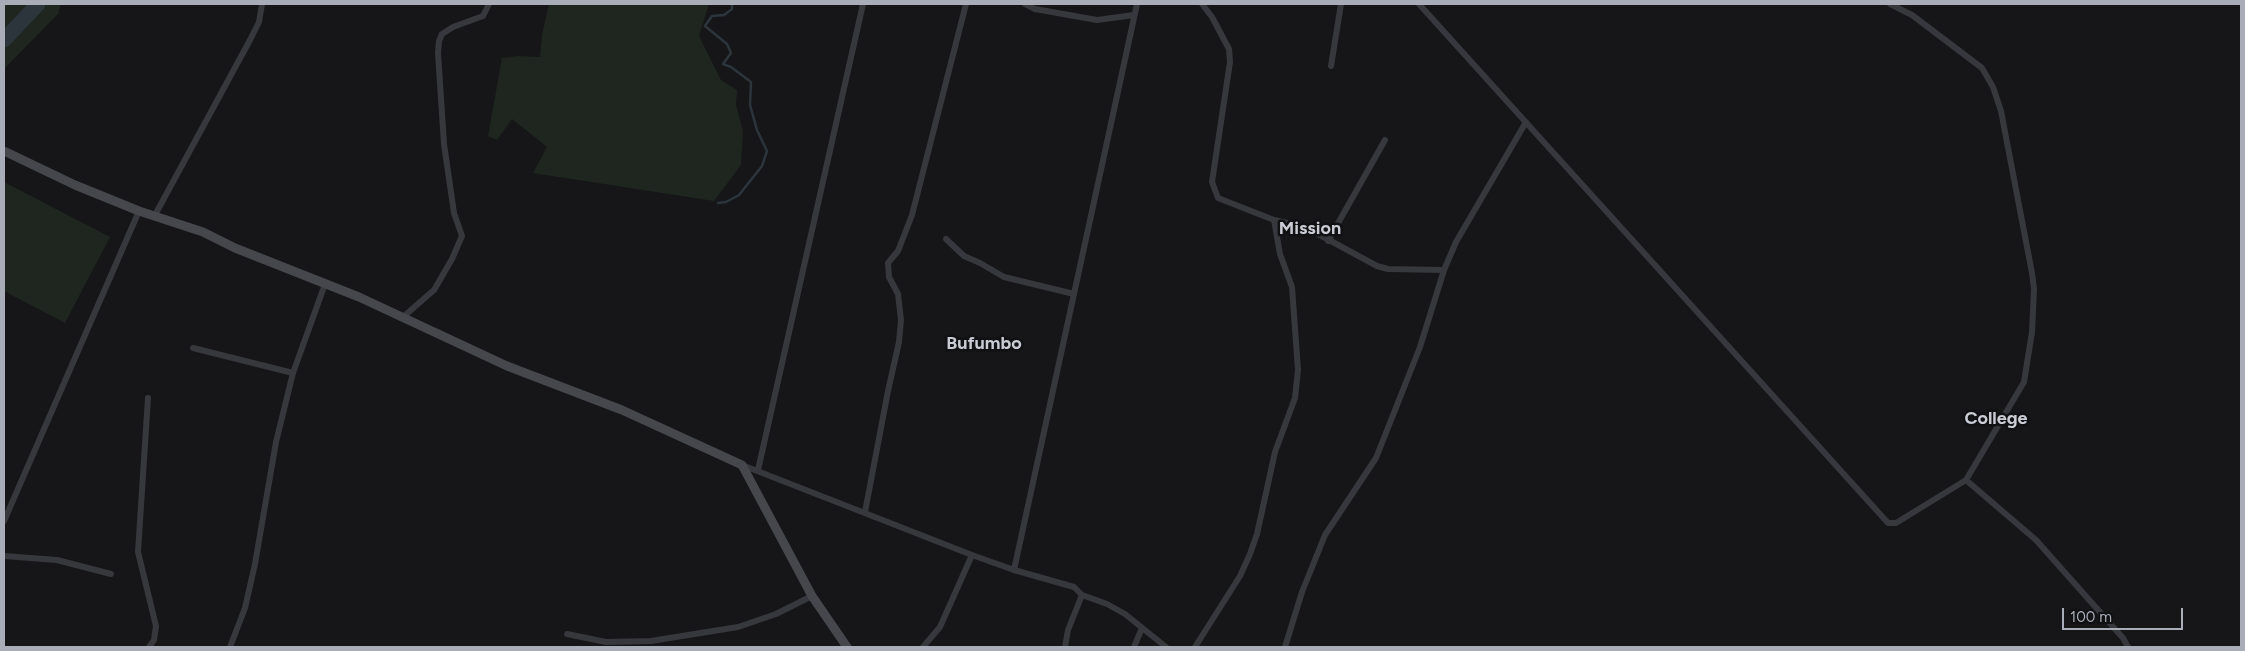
<!DOCTYPE html>
<html>
<head>
<meta charset="utf-8">
<style>
  body { margin:0 }
  #map { position:relative; width:2245px; height:651px; overflow:hidden; background:#161618; font-family:Figtree,sans-serif }
  canvas { display:block }
  .frame { position:absolute; inset:0; border:5px solid #a8adb8; pointer-events:none }
  .scale { position:absolute; left:2062px; top:608px; width:121px; height:22px; box-sizing:border-box; border:2px solid #a8adb8; border-top:0; padding-left:6px; font-size:15px; line-height:18px; white-space:nowrap; color:#a8adb8; -webkit-text-stroke:4px #111113; paint-order:stroke }
</style>
</head>
<body>
<div id="map">
<canvas width="2245" height="651"></canvas>
<div class="frame"></div>
<div class="scale">100 m</div>
</div>
<script>
const ctx = document.querySelector('canvas').getContext('2d');
ctx.lineJoin = 'round';
function fillPath(path, color) {
  ctx.fillStyle = color;
  ctx.fill(path, 'evenodd');
}
function toPath(rows) {
  const path = new Path2D();
  for (const r of rows) {
    path.moveTo(r[0], r[1]);
    for (let i = 2; i < r.length; i += 2) path.lineTo(r[i], r[i + 1]);
  }
  return path;
}
function stroke(path, color, width, dash) {
  ctx.strokeStyle = color;
  ctx.lineWidth = width;
  ctx.lineCap = dash ? 'butt' : 'round';
  ctx.setLineDash(dash || []);
  ctx.stroke(path);
}
function write(font, color, halo, rows, align = 'center') {
  ctx.font = font + ' Figtree,sans-serif';
  ctx.lineWidth = 5;
  ctx.setLineDash([]);
  ctx.textBaseline = 'middle';
  ctx.strokeStyle = halo;
  ctx.fillStyle = color;
  for (const [text, x, y, turn = 0] of rows) {
    ctx.save();
    ctx.translate(x, y);
    ctx.rotate((+turn || 0) * Math.PI / 180);
    ctx.textAlign = isNaN(turn) ? turn : align;
    if (halo) ctx.strokeText(text, 0, 0);
    ctx.fillText(text, 0, 0);
    ctx.restore();
  }
}
const green = toPath([
  [4,4,61,4,58,14,4,69],
  [549,4,709,4,699,36,721,80,737,90,736,105,743,131,741,165,714,201,533,173,547,147,512,119,497,140,488,136,502,58,518,56,540,57,542,35],
  [4,182,110,237,65,323,4,291]
]);
const stream = toPath([
  [718,203,726,202,739,195,762,166,767,151,757,130,750,105,751,82,731,67,723,64,731,53,727,44,705,26,712,16,724,15,732,9,732,4]
]);
const river = toPath([
  [4,40,38,4]
]);
const street = toPath([
  [1025,4,1035,9,1097,20,1134,15],
  [1202,4,1212,17,1229,49,1230,62,1212,182,1218,198,1274,220,1305,227,1377,266,1388,269,1444,270],
  [1419,4,1888,523,1896,523,1966,480,2036,540,2123,638,2128,647],
  [1890,4,1912,15,1982,68,1993,87,2001,111,2032,273,2034,289,2032,332,2024,382,1966,480],
  [1331,66,1341,4],
  [155,215,250,40,259,22,262,4],
  [946,239,964,256,980,263,1004,277,1074,294],
  [1328,241,1385,140],
  [403,317,434,290,452,259,462,236,454,213,444,144,438,53,439,41,442,34,453,27,483,16,489,4],
  [193,348,293,373],
  [148,398,138,552,156,626,154,640,149,647],
  [742,465,972,555,1014,570,1074,587,1082,595,1107,604,1125,614,1166,647],
  [758,470,863,4],
  [865,512,888,391,899,342,901,320,898,294,889,277,888,263,898,251,912,215,966,4],
  [4,521,139,211],
  [4,556,57,560,111,574],
  [1014,570,1137,4],
  [567,634,606,642,651,641,738,627,776,614,812,596],
  [230,647,245,608,255,564,276,442,293,373,325,284],
  [923,647,940,627,972,555],
  [1065,647,1068,630,1082,595],
  [1134,647,1142,628],
  [1195,647,1240,576,1250,554,1257,534,1275,452,1295,398,1298,370,1292,287,1280,254,1274,220],
  [1285,647,1302,592,1325,535,1376,458,1420,347,1444,270,1456,242,1526,122]
]);
const secondary = toPath([
  [4,151,75,185,139,211,203,232,235,248,359,297,507,366,622,410,742,465,812,596,847,647]
]);
const quarterNames = [
  ["Mission",1310,229],
  ["Bufumbo",984,344],
  ["College",1996,419]
];
fillPath(green, '#1e261f');
stroke(stream, '#2c353c', 2.5);
stroke(river, '#2c353c', 15);
stroke(street, '#37383d', 6);
stroke(secondary, '#45474d', 9);
write('bold 18px', '#c9ccd4', '#111113', quarterNames);
</script>
</body>
</html>
